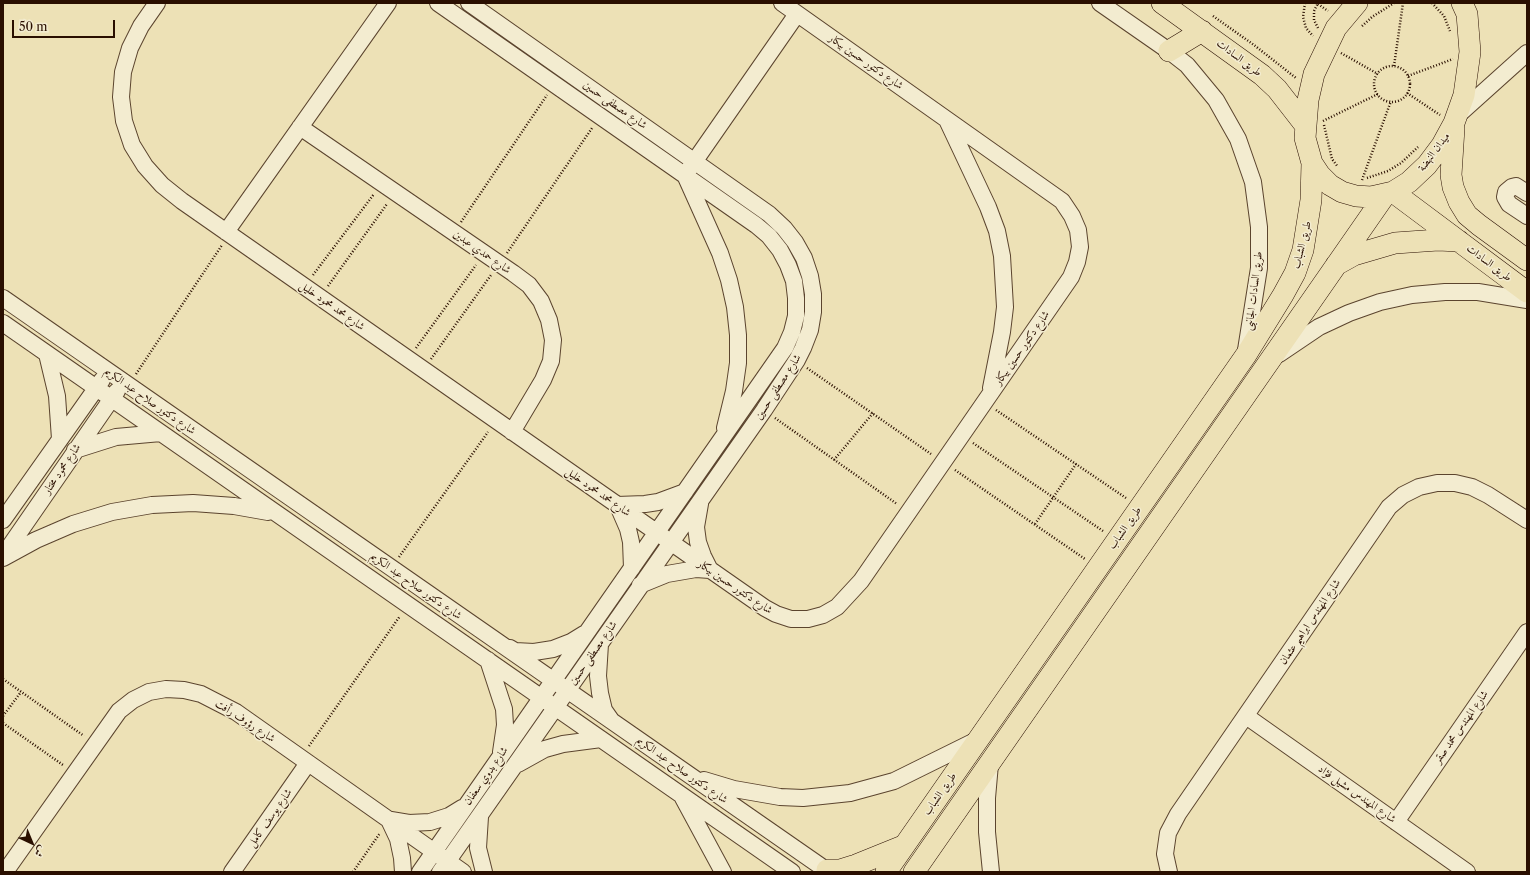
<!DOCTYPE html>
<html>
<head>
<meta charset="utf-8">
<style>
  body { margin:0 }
  #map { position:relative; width:1530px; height:875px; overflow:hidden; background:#ede1b6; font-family:"Libre Caslon Text",Amiri,serif }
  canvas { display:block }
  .frame { position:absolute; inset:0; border:4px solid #2a0f00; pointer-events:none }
  .north { position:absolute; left:12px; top:823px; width:40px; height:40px; -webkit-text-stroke:3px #f3ecd0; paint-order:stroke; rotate:136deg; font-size:11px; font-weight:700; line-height:16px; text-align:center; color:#2a0f00 }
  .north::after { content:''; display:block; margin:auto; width:14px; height:18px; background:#2a0f00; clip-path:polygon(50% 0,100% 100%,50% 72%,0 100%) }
  .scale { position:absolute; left:12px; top:20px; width:103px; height:18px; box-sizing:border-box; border:2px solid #2a0f00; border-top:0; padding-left:5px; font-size:12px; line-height:14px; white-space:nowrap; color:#2a0f00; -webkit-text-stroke:3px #f3ecd0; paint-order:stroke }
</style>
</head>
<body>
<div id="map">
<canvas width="1530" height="875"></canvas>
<div class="frame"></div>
<div class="north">ش</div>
<div class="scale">50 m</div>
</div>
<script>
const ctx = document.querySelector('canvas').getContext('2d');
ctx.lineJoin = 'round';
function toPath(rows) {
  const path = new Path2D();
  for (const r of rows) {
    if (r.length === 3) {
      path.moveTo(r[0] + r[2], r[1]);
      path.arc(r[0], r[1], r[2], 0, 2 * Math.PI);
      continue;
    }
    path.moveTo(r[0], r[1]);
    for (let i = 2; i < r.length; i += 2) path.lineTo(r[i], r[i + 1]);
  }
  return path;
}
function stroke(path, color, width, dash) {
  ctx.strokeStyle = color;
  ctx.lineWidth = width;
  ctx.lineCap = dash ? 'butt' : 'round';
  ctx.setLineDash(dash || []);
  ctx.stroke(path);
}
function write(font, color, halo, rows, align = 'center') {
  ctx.font = font + ' "Libre Caslon Text",Amiri,serif';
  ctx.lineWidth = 3;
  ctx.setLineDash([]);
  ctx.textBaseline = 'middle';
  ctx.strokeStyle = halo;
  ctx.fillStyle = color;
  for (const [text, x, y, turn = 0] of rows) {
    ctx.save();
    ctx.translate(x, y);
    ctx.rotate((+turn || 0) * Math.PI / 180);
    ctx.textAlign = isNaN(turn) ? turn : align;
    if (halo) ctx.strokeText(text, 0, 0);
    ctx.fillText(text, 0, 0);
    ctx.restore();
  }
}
const path = toPath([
  [1305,3,1303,17,1306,28,1313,36],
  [1432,3,1444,16,1450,31],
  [1318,4,1328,11],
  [1213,16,1254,45,1296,78],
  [1362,26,1372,17,1394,3],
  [1318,28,1314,20,1314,11,1318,3],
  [1341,53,1378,74],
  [1394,66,1403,3],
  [1392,84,18],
  [1408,76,1453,59],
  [1407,93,1440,115],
  [1323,121,1378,94],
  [1324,125,1332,159,1338,167],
  [1367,178,1388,171,1401,163,1418,147],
  [1362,180,1391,101],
  [461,222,547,95],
  [507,253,592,128],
  [313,275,374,194],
  [328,286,387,204],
  [416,348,476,265],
  [431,359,491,275],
  [807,368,931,454],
  [136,374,222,245],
  [996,410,1126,498],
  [775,418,897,504],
  [973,443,1103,531],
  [834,460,873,413],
  [955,470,1085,559],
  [1035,524,1076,464],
  [399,557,488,432],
  [3,679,84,736],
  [3,716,21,692],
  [3,723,63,765],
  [309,746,400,616],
  [353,872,380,833]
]);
const minor = toPath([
  [157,3,141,26,130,48,123,72,121,97,124,121,132,145,145,166,162,185,182,201,765,608,776,614,791,619,808,619,823,615,837,607,861,581,1071,277,1077,262,1080,247,1078,230,1072,216,1062,201,782,3],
  [1100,3,1169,51,1187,65,1216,100,1238,139,1253,182,1259,227,1259,268,1246,350],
  [1458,115,1527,53],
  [947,120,988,207,997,231,1002,256,1005,307,1002,332,991,388],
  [300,127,513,273,529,285,541,301,549,320,553,340,551,361,543,380,512,432],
  [1527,193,1516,186,1512,187,1506,192,1505,197,1509,204,1527,216],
  [226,232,388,3],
  [3,298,829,872],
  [3,323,792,872],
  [47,354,57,396,60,439],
  [1279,354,1319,327,1349,313,1380,302,1412,295,1445,292,1478,292,1527,300],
  [725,428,734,391,738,363,738,335,735,307,729,280,720,253,685,175,797,14],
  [75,450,116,437,161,433],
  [700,504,696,527,698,542,703,556,709,568],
  [617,505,645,504,658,502,685,492],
  [618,506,628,529,631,542,632,568],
  [3,520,102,380],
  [3,556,117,391],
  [3,558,36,540,73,524,112,512,152,505,193,503,234,506,268,512],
  [640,585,667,574,696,569,710,570],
  [600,644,598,676,600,693,604,710,611,720],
  [510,648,515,651,534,652,553,649,571,642,584,634],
  [488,660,504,709,505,725,501,752],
  [1246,716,1467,872],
  [518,764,545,749,563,744,601,739],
  [990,764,987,798,987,832,991,872],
  [704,780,734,789,780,797,803,798,850,793,894,781,977,740],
  [683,798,723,872],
  [480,817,478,848,484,872],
  [389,820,398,839,402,858,403,872],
  [391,820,409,823,430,822,449,816,462,808],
  [1396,822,1527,632],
  [5,872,119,711,133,700,149,692,166,689,184,690,201,694,236,712,463,872],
  [232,872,308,763],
  [420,872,785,348,792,332,796,316,796,298,794,281,788,265,780,250,769,236,756,225,438,3],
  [440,872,764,410,797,360,803,348,810,330,813,312,813,294,810,276,804,258,795,242,784,228,769,214,469,3],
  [1169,872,1165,854,1168,833,1178,814,1389,507,1403,495,1419,487,1437,483,1455,483,1472,487,1488,495,1527,520]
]);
const major = toPath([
  [1162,3,1262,75,1277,89,1305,125],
  [1357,3,1336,28,1314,74,1308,100,1305,138,1312,163,1320,175,1330,185,1342,192,1356,196,1371,197,1393,192,1409,182,1427,165,1442,145,1454,123,1464,95,1470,52,1467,14,1462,3],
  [1169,51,1202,31],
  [1454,128,1451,175,1453,187,1459,202,1467,215,1479,225,1527,260],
  [1393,192,1527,292],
  [1336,265,1354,255,1395,243,1438,240,1459,241],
  [827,870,840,870,856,865,903,846],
  [886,872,1246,355,1283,295,1295,273,1303,250,1311,200,1312,163],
  [914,872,1385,195]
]);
const streetNames = [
  ["طريق السادات",1239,58,37],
  ["شارع دكتور حسين بيكار",866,62,35],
  ["شارع مصطفى حسين",615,105,35],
  ["ميدان النهضة",1434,152,-53],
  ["طريق الشباب",1302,245,-76],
  ["شارع حمدي عبدين",482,252,35],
  ["طريق السادات",1489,263,37],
  ["طريق السادات الجانبى",1254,291,-83],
  ["شارع محمد محمود خليل",332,306,35],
  ["شارع دكتور حسين بيكار",1022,348,-55],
  ["شارع مصطفى حسين",778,387,-57],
  ["شارع دكتور صلاح عبد الكريم",150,401,35],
  ["شارع محمود مختار",62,469,-56],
  ["شارع محمد محمود خليل",598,492,35],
  ["طريق الشباب",1125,528,-55],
  ["شارع دكتور صلاح عبد الكريم",416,586,35],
  ["شارع دكتور حسين بيكار",735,587,34],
  ["شارع المهندس ابراهيم عثمان",1310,622,-56],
  ["شارع مصطفى حسين",593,653,-55],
  ["شارع رؤوف رأفت",245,721,33],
  ["شارع المهندس محمد صقر",1461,727,-55],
  ["شارع دكتور صلاح عبد الكريم",682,770,35],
  ["شارع بدوي سعفان",486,776,-55],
  ["طريق الشباب",940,794,-55],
  ["شارع المهندس مشيل فؤاد",1357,794,35],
  ["شارع يوسف كامل",270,818,-55]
];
stroke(minor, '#5b442e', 18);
stroke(major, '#2a0f00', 22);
stroke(path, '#2a0f00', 2.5, [1, 2]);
stroke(minor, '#f3ecd0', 16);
stroke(major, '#ede1b6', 21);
write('11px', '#2a0f00', '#f3ecd0', streetNames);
</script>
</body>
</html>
